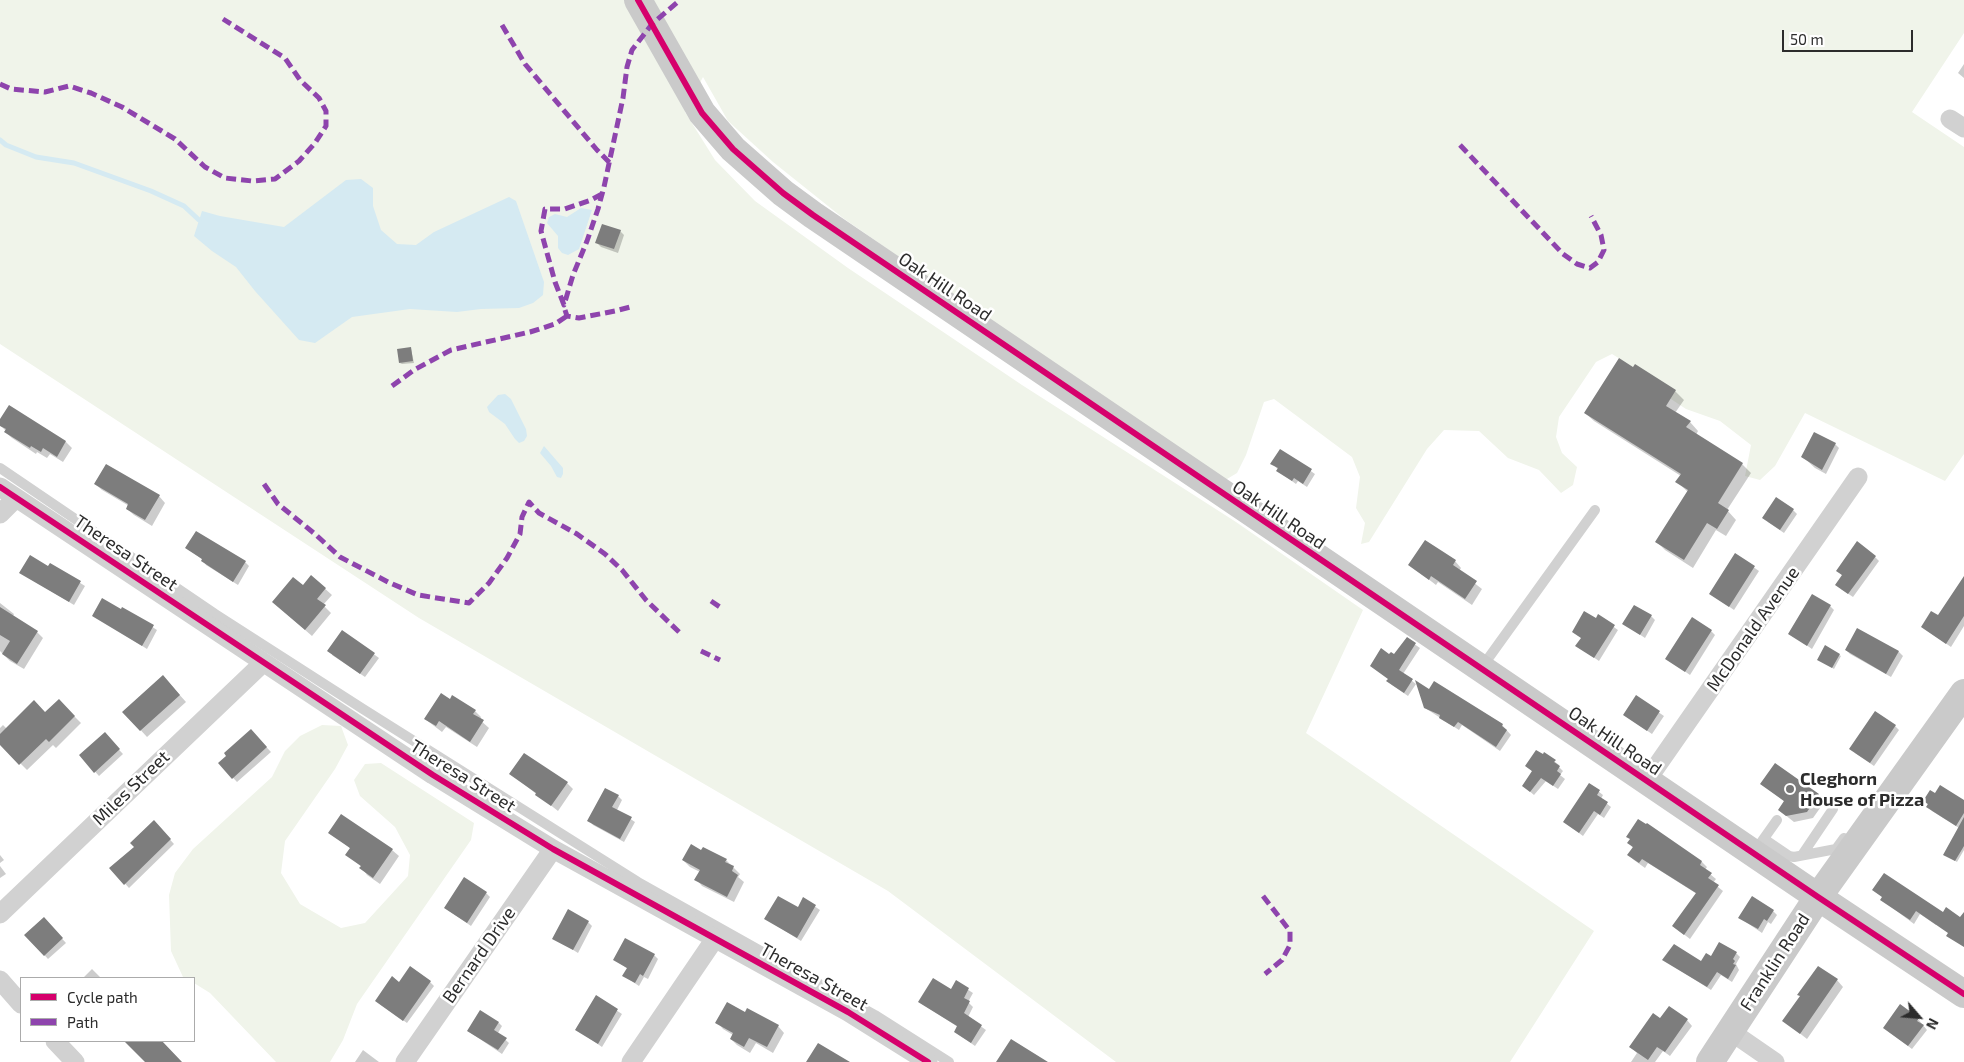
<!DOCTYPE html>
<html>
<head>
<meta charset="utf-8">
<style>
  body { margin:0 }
  #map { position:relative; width:1964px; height:1062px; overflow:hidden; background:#fff; font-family:"Exo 2",sans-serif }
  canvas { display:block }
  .legend { position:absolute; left:20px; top:977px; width:175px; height:65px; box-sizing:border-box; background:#fff; border:1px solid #ababab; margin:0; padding:6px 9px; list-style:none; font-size:15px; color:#2c2c2c }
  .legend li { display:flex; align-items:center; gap:10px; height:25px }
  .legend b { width:25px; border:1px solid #ababab }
  .north { position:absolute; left:1894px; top:992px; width:50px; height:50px; -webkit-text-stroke:4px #fff; paint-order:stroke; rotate:117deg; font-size:14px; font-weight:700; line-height:20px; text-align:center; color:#2c2c2c }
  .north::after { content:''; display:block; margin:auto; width:18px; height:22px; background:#2c2c2c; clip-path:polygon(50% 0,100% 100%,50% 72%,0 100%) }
  .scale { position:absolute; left:1782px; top:30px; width:131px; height:22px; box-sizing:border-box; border:2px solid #2c2c2c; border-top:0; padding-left:6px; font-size:15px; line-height:18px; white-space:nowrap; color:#2c2c2c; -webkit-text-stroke:4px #fff; paint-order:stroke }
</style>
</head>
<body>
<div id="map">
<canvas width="1964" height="1062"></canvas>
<ul class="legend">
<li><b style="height:6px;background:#d6006c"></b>Cycle path</li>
<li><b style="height:6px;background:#8e44ad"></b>Path</li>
</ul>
<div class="north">N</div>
<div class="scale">50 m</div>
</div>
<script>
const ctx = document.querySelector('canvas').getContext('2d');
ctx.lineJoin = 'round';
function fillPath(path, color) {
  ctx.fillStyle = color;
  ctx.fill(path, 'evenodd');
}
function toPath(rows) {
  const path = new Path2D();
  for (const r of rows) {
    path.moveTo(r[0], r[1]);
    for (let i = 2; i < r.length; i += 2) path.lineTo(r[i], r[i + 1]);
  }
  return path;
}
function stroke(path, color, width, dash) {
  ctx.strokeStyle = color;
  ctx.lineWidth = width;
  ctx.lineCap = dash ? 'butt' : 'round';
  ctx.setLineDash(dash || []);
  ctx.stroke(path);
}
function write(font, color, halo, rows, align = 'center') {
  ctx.font = font + ' "Exo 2",sans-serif';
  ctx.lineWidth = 5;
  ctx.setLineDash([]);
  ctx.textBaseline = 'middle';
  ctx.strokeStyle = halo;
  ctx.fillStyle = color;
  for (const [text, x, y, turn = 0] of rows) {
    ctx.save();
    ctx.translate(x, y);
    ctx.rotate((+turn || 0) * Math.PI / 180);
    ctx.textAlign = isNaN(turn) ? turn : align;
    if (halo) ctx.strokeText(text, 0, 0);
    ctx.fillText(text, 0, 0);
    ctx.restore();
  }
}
const green = toPath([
  [0,0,1964,0,1964,33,1912,112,1964,147,1964,454,1945,481,1805,413,1775,466,1760,480,1745,476,1751,445,1720,421,1686,409,1671,399,1633,367,1612,354,1596,362,1559,417,1556,437,1562,453,1577,467,1573,485,1561,493,1539,470,1508,458,1479,431,1444,430,1427,449,1369,542,1361,544,1365,523,1356,508,1360,477,1352,457,1274,399,1264,402,1246,455,1237,473,1222,482,843,218,773,162,728,121,703,77,685,112,715,160,755,201,848,268,1022,385,1236,522,1363,610,1306,733,1594,931,1510,1062,1116,1062,888,891,419,618,0,344],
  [322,725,341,726,348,745,335,769,285,841,281,873,300,904,341,928,365,923,408,876,410,855,395,827,360,796,354,780,365,764,381,763,474,823,471,840,357,1004,343,1040,330,1062,276,1062,210,993,194,983,194,978,183,977,171,951,169,895,175,873,193,849,272,777,285,751,300,736]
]);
const water = toPath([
  [361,179,373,188,373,206,381,230,397,244,416,245,434,232,509,197,516,201,544,282,543,295,533,303,519,308,481,309,457,312,410,309,352,317,315,343,299,340,255,291,236,267,212,251,194,236,202,211,220,216,284,227,346,180],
  [581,208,592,210,579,249,568,255,562,253,558,248,558,236,547,223,549,217,555,214,567,217],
  [505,394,511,399,526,429,527,436,524,441,519,443,515,439,505,424,489,412,487,407,498,395],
  [544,446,563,468,563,474,561,478,557,477,551,466,540,453]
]);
const shadow = toPath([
  [1964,64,1964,78,1958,73],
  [620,231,624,235,618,253,601,247,597,243],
  [411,349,414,363,402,364,400,363],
  [1675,391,1684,400,1675,413,1690,422,1698,431,1696,435,1742,464,1751,473,1727,510,1736,520,1726,536,1716,530,1693,568,1665,550,1657,542,1688,492,1677,482,1681,476,1594,421,1585,413],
  [9,407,66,442,72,448,63,462,50,454,47,458,37,452,36,454,12,438,5,432,6,431,0,425,0,421],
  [1835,444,1839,448,1826,474,1815,468,1802,456],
  [1280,450,1315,474,1307,487,1298,481,1296,484,1282,474,1272,463],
  [95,484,159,496,165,503,152,526,134,515,127,509,129,506,102,490],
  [1793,510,1797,514,1784,533,1768,522],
  [187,548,245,562,249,566,238,585,206,565,203,560],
  [1736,555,1759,571,1734,610,1711,594],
  [1875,557,1879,561,1853,597,1841,589,1843,576,1837,570],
  [1455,561,1461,568,1459,571,1482,589,1472,605,1438,582,1436,585,1410,565],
  [50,564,85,586,74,605,21,573,48,568],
  [312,577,332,595,323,605,331,613,312,636,273,602,304,587],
  [1964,577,1964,626,1951,647,1922,627,1938,617],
  [0,603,14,614,13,616,37,632,43,638,24,669,10,661,0,651],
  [1830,606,1834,610,1812,649,1790,634],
  [123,608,157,630,147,649,93,615,121,611],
  [1598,616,1618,630,1599,661,1577,646,1582,638,1573,632,1596,620],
  [1651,616,1655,620,1645,638,1624,624],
  [1857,629,1899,652,1903,656,1891,677,1850,654,1846,650],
  [342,631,379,658,365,677,332,655],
  [1711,631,1715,635,1690,675,1667,659],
  [1407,639,1420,648,1403,674,1416,684,1408,696,1392,685,1388,681,1389,679,1371,666,1390,656,1394,656],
  [1826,647,1841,656,1834,669,1821,661],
  [169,683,186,702,147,737,124,712],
  [1636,697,1664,716,1652,734,1624,715],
  [450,700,475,711,481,717,480,720,489,728,477,747,446,727,442,732,425,719],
  [59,701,81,723,56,748,53,745,27,770,0,743,0,728,3,725,7,729,45,713],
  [1425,708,1502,725,1511,735,1500,751,1462,725,1459,730],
  [1895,726,1899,730,1874,766,1855,753],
  [104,734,123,754,99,776,81,756],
  [255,735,271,752,237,782,219,763],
  [1545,754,1559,765,1558,766,1563,771,1560,775,1565,779,1558,789,1546,781,1534,795,1528,790,1533,772,1526,766],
  [1775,765,1819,795,1825,801,1813,818,1794,822,1779,810,1785,802,1762,784],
  [511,774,567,783,573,789,558,811],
  [1589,784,1603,795,1601,799,1611,807,1604,818,1598,814,1583,836,1564,822],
  [618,796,622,800,617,810,635,822,624,842,593,825,589,820],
  [1925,801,1964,803,1964,850,1957,862,1947,856,1959,828,1932,811],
  [154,822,174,844,129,888,111,868,136,847],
  [330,832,392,850,399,856,380,884,367,875,362,867,347,855,351,849],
  [1629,843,1702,862,1707,867,1705,870,1716,879,1713,883,1723,891,1690,939,1673,926,1697,894,1648,863,1645,868,1634,860,1629,855,1633,848],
  [702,851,726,860,740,874,738,877,744,882,734,902,702,886,696,879,700,872,690,867,683,860],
  [0,855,4,860,0,863],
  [0,866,6,874,0,878],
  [486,893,490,897,471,926,445,908],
  [804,899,820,910,801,941,766,919,798,909],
  [1882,900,1941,914,1936,925,1920,914,1914,924],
  [1773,911,1777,915,1771,924,1768,922,1762,933,1740,918],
  [44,919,66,943,48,959,26,935],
  [588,922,592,926,578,953,554,938],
  [1736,953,1740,957,1736,964,1739,970,1732,982,1721,975,1711,990,1664,960,1702,963,1711,957],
  [654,955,658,959,648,979,644,977,639,986,624,976,628,969,615,960],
  [92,969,101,978,83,978],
  [1837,980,1843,987,1807,1039,1784,1021],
  [430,982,434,986,407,1023,380,1004,400,983],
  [956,982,973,993,968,1002,973,1007,968,1017,986,1030,975,1046,955,1032,958,1027,919,1002,951,991],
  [596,997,622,1014,602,1047,577,1030],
  [745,1014,778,1026,784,1033,773,1053,756,1043,750,1053,737,1045,731,1039,733,1035,723,1029,717,1022],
  [1918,1019,1927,1030,1912,1049,1889,1032],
  [1687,1020,1692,1026,1670,1056,1663,1051,1655,1062,1631,1062,1637,1053,1631,1047],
  [499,1023,502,1026,498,1033,509,1043,502,1054,468,1031],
  [363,1050,379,1062,355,1062]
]);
const stream = toPath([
  [0,140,6,145,36,157,74,163,151,191,184,206,199,220]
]);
const building = toPath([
  [602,224,621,230,614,249,595,243],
  [411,347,413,361,399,363,397,349],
  [1619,358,1633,367,1635,364,1676,390,1666,406,1691,421,1686,427,1743,463,1718,503,1729,510,1717,529,1707,523,1684,560,1655,542,1688,490,1675,482,1681,474,1584,413],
  [9,405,66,441,57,457,43,448,41,452,31,446,30,448,4,432,6,429,0,426,0,419],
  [1814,432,1836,443,1822,470,1801,457],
  [1280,449,1312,469,1303,484,1294,478,1292,481,1276,471,1278,468,1270,464],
  [106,464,160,495,145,520,126,509,128,504,94,484],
  [1776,497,1794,509,1780,530,1762,518],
  [196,531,246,561,233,582,201,561,202,559,185,548],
  [1425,540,1456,560,1453,565,1477,581,1465,599,1431,576,1429,580,1408,565],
  [1857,541,1876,556,1848,594,1835,585,1842,575,1836,571],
  [1735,553,1755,566,1729,607,1709,594],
  [30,555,48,566,50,563,81,581,69,602,19,573],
  [311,575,326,588,317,599,326,605,305,630,272,602,293,577,303,585],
  [1964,576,1964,616,1946,644,1921,627,1931,611,1938,615],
  [1812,594,1831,605,1807,646,1788,634],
  [102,598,121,609,122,607,154,625,142,646,92,616],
  [1634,605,1652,615,1640,635,1622,624],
  [0,607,38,631,17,664,2,654,10,641,0,635],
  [1584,611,1596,618,1598,614,1615,625,1594,658,1575,646,1581,638,1572,632],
  [1692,617,1712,630,1685,672,1665,659],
  [1857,628,1899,651,1886,674,1845,650],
  [342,630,375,653,360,674,327,651],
  [1407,637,1416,643,1399,670,1413,679,1404,693,1386,681,1388,679,1370,666,1381,648,1389,654,1391,652,1394,654],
  [1825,645,1840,654,1832,668,1817,660],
  [163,675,180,695,140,731,122,712],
  [1415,680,1429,689,1434,681,1503,724,1502,726,1507,730,1496,747,1458,722,1454,727,1439,718,1440,715,1424,708],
  [441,693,450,699,452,695,476,710,473,714,484,720,470,742,439,721,436,726,424,719],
  [1636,695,1660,711,1647,731,1623,715],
  [59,699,75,716,49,742,46,739,19,765,0,745,0,734,34,700,45,712],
  [1875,711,1896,725,1870,763,1849,749],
  [251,729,267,747,232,779,218,763,226,756,224,753],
  [105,732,120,749,94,773,79,755],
  [1536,750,1543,754,1544,752,1556,760,1554,762,1560,766,1557,771,1561,774,1553,786,1541,778,1530,792,1522,786,1532,771,1525,766],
  [524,753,568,782,551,806,535,795,536,793,509,774],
  [1775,763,1819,794,1807,812,1786,816,1778,810,1784,801,1760,784],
  [1589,783,1600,790,1597,795,1608,802,1600,815,1594,811,1579,833,1563,822],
  [1940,785,1964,800,1964,813,1956,826,1926,807,1928,804,1923,801,1930,790,1935,793],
  [605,788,619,795,612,807,632,817,620,839,587,821],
  [341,814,393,849,373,878,359,868,361,866,345,855,350,848,328,833],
  [1964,817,1964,846,1955,861,1943,855],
  [1638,819,1646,824,1647,823,1702,861,1700,865,1712,873,1708,878,1719,885,1684,935,1672,926,1696,893,1642,859,1639,863,1627,855,1633,847,1627,843,1630,839,1626,837],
  [154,820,171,839,124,885,109,868,134,847,130,843],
  [691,844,701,850,703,847,727,859,725,862,734,866,732,871,738,875,727,897,694,880,700,870,682,860],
  [1884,873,1943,912,1946,907,1960,917,1964,912,1964,947,1946,936,1948,933,1916,911,1910,920,1880,900,1882,897,1872,890],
  [464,877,487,892,467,923,444,908],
  [778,896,798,907,803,897,816,905,797,938,764,919],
  [1752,896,1774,910,1767,921,1764,919,1758,929,1738,918],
  [568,909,589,921,573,950,552,939],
  [44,917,63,938,44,956,24,935],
  [625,938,655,954,643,976,640,974,635,983,622,976,627,968,613,960],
  [1719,942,1737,952,1733,959,1735,961,1733,964,1736,965,1728,979,1717,972,1707,987,1662,960,1674,944,1701,961,1706,953,1711,956],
  [410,966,431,981,403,1021,375,1001,392,976,399,982],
  [1818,966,1838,979,1800,1034,1782,1021,1800,996,1797,995],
  [933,978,951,989,956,980,969,988,964,998,970,1001,964,1013,982,1025,971,1043,954,1032,957,1026,918,1002],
  [596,995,618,1009,598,1044,575,1030],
  [727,1002,745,1012,747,1008,779,1025,767,1047,749,1038,744,1047,730,1039,733,1033,715,1023],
  [1900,1004,1919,1018,1917,1021,1924,1025,1908,1046,1883,1028],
  [1669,1006,1688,1019,1665,1052,1657,1047,1648,1060,1629,1047,1653,1013,1660,1018],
  [480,1010,499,1022,494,1030,507,1038,498,1050,467,1031],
  [1011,1039,1048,1062,996,1062],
  [124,1041,162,1041,182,1062,145,1062],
  [818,1043,850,1062,806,1062]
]);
const lane = toPath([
  [0,468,215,614,363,709,638,882,875,1015,949,1062],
  [1482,667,1595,510],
  [1764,839,1789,856,1794,857,1836,849,1844,838],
  [1760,844,1777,820],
  [1802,855,1833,809]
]);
const street = toPath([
  [1950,119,1964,128],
  [0,487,433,775,553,849,848,1012,928,1062],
  [0,514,16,498],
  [1647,780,1858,477],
  [0,914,263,663],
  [0,980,21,1004],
  [1730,1031,1775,1062],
  [55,1041,75,1062],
  [405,1062,553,849],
  [631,1062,714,940]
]);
const secondary = toPath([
  [638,0,702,113,733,149,783,193,813,215,1818,897,1964,994],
  [1710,1062,1818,897,1964,693]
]);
const quiet = toPath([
  [502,25,525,64,597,150,610,163],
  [0,84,11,89,45,92,69,86,91,93,122,107,175,139,205,167,225,178,252,181,275,179,299,161,315,143,326,126,326,111,319,98,300,80,285,58,223,19],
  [1460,145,1563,254,1577,264,1590,268,1598,262,1604,250,1601,235,1591,216],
  [602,194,591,200,565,209,545,209,541,231,555,282,564,305,573,275,587,241,598,209,604,187,623,98,627,67,632,50,652,24,680,0],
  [565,310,567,316,579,318,615,311,634,306],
  [392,386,414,370,451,350,530,332,555,324,567,316],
  [264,484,278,504,315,534,340,557,388,582,418,595,469,603,489,583,507,558,520,534,522,517,529,502,539,513,577,534,605,554,622,570,646,600,680,633],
  [711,601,723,609],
  [701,651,720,660],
  [1263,896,1290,931,1290,945,1282,960,1265,974]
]);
const cycleway = toPath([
  [638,0,702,113,733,149,783,193,813,215,1818,897,1964,994],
  [0,487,433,775,553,849,848,1012,928,1062]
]);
const markers = [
  [1790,789,5,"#767676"]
];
const streetNames = [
  ["Oak Hill Road",945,287,34],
  ["Oak Hill Road",1279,515,34],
  ["Theresa Street",126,553,34],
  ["McDonald Avenue",1753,629,-55],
  ["Oak Hill Road",1615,741,34],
  ["Theresa Street",463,776,32],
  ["Miles Street",131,788,-44],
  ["Bernard Drive",479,955,-55],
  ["Franklin Road",1775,962,-57],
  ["Theresa Street",814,977,29]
];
const poiNames = [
  ["Cleghorn",1800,779],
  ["House of Pizza",1800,800]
];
fillPath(green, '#f0f4ea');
fillPath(water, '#d5eaf2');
fillPath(shadow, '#0003');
stroke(stream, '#d5eaf2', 5);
fillPath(building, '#7d7d7d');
stroke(lane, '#d1d1d1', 10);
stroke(street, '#d1d1d1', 19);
stroke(secondary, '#cacaca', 28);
stroke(quiet, '#8e44ad', 5, [10, 5]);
stroke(cycleway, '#d6006c', 6);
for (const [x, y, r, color] of markers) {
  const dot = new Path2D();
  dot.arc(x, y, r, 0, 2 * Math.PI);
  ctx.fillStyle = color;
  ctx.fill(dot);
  stroke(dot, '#fff', 2);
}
write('18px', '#2c2c2c', '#fff', streetNames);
write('bold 18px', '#2c2c2c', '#fff', poiNames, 'left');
</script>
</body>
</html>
